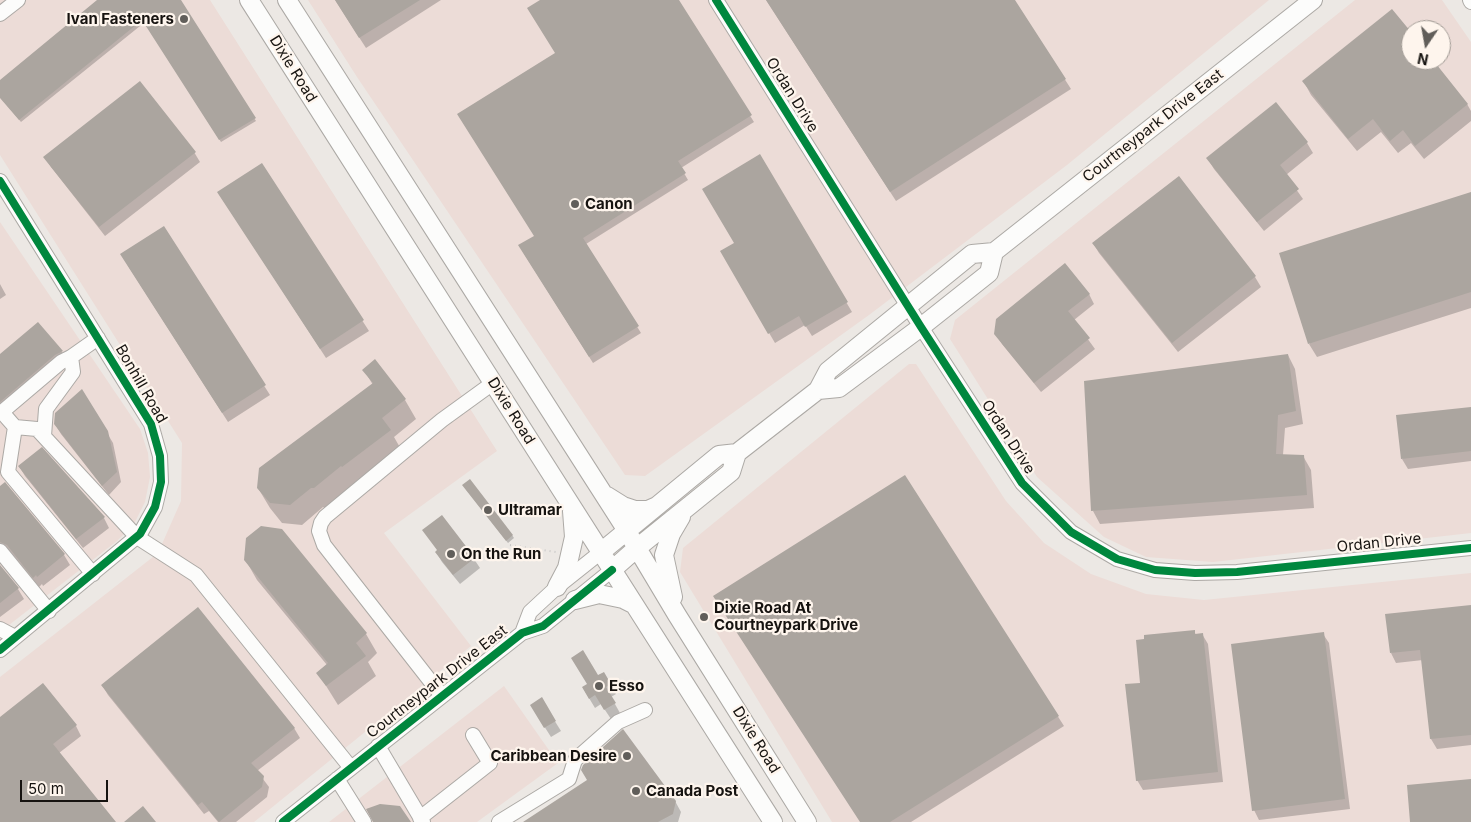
<!DOCTYPE html>
<html>
<head>
<meta charset="utf-8">
<style>
  body { margin:0 }
  #map { position:relative; width:1471px; height:822px; overflow:hidden; background:#ece8e4; font-family:Inter,sans-serif }
  canvas { display:block }
  .north { position:absolute; left:1401px; top:20px; width:50px; height:50px; box-sizing:border-box; background:#fef5ed; border:1px solid #a19b95; border-radius:50%; rotate:192deg; font-size:14px; font-weight:700; line-height:20px; text-align:center; color:#161310 }
  .north::after { content:''; display:block; margin:auto; width:18px; height:22px; background:#615e5a; clip-path:polygon(50% 0,100% 100%,50% 72%,0 100%) }
  .scale { position:absolute; left:20px; top:780px; width:88px; height:22px; box-sizing:border-box; border:2px solid #161310; border-top:0; padding-left:6px; font-size:15px; line-height:18px; white-space:nowrap; color:#161310; -webkit-text-stroke:4px #fef5ed; paint-order:stroke }
</style>
</head>
<body>
<div id="map">
<canvas width="1471" height="822"></canvas>
<div class="north">N</div>
<div class="scale">50 m</div>
</div>
<script>
const ctx = document.querySelector('canvas').getContext('2d');
ctx.lineJoin = 'round';
function fillPath(path, color) {
  ctx.fillStyle = color;
  ctx.fill(path, 'evenodd');
}
function toPath(rows) {
  const path = new Path2D();
  for (const r of rows) {
    path.moveTo(r[0], r[1]);
    for (let i = 2; i < r.length; i += 2) path.lineTo(r[i], r[i + 1]);
  }
  return path;
}
function stroke(path, color, width, dash) {
  ctx.strokeStyle = color;
  ctx.lineWidth = width;
  ctx.lineCap = dash ? 'butt' : 'round';
  ctx.setLineDash(dash || []);
  ctx.stroke(path);
}
function write(font, color, halo, rows, align = 'center') {
  ctx.font = font + ' Inter,sans-serif';
  ctx.lineWidth = 4.5;
  ctx.setLineDash([]);
  ctx.textBaseline = 'middle';
  ctx.strokeStyle = halo;
  ctx.fillStyle = color;
  for (const [text, x, y, turn = 0] of rows) {
    ctx.save();
    ctx.translate(x, y);
    ctx.rotate((+turn || 0) * Math.PI / 180);
    ctx.textAlign = isNaN(turn) ? turn : align;
    if (halo) ctx.strokeText(text, 0, 0);
    ctx.fillText(text, 0, 0);
    ctx.restore();
  }
}
const industrial = toPath([
  [0,0,210,0,497,451,384,533,471,646,254,822,0,822,0,677,158,553,181,501,182,443,0,155],
  [308,0,1269,0,1067,165,869,315,645,476,625,475,357,77],
  [1355,0,1442,0,1471,42,1471,533,1213,562,1146,557,1104,537,1037,477,950,339,955,320],
  [1411,30,1441,30,1441,60,1411,60],
  [0,222,140,429,148,453,150,477,145,502,134,524,117,541,0,632],
  [909,364,916,364,1006,501,1044,543,1091,574,1146,594,1204,600,1471,573,1471,822,832,822,680,572,683,548],
  [504,686,558,763,477,822,329,822]
]);
const shadow = toPath([
  [99,0,180,0,256,121,221,142,145,22,21,122,0,97,0,82],
  [335,0,441,0,366,48],
  [543,0,677,0,754,122,681,168,688,180,586,244,641,333,593,363,523,252,535,236,556,53],
  [766,0,1014,0,1071,89,896,201],
  [1411,34,1411,60,1432,60,1467,104,1471,111,1471,121,1424,159,1411,143,1398,153,1381,132,1357,151,1311,95,1304,82],
  [1276,104,1307,143,1313,153,1286,175,1303,199,1264,231,1214,169,1208,159],
  [194,152,200,162,105,236,51,167,45,157],
  [760,156,852,312,812,336,805,325,775,343,721,251,736,243],
  [262,165,369,331,326,358,225,202],
  [1471,193,1471,308,1317,357,1309,344],
  [164,228,270,395,228,422,127,264],
  [1093,243,1255,277,1261,287,1178,352,1099,253],
  [0,284,6,295,0,299],
  [1089,294,1094,304,1074,320,1095,349,1041,392,1002,344,996,334],
  [38,324,62,352,67,362,0,418,0,356],
  [1288,355,1295,369,1303,424,1285,428,1283,455,1303,456,1311,470,1314,508,1100,524,1093,511],
  [364,370,405,400,416,419,394,437,402,451,353,485,325,508,323,507,302,525,282,523,270,508,258,488,373,385],
  [82,391,113,443,121,482,109,495,61,434,55,424],
  [1471,408,1471,461,1408,469,1402,459],
  [19,466,104,518,109,528,83,548,25,476],
  [905,477,1064,726,911,822,861,822],
  [5,484,64,555,70,565,43,586,42,584,39,587,13,555,9,552,0,554,0,488],
  [465,488,512,535,514,538,508,543],
  [442,517,474,559,480,568,460,584,442,562,436,552,438,551,424,530],
  [245,559,366,634,377,653,368,662,376,676,338,705,318,673,327,665,257,580],
  [0,567,18,589,24,599,0,617],
  [1471,606,1471,745,1437,749,1431,739,1423,660,1396,663,1391,653],
  [1194,631,1196,635,1202,634,1208,644,1223,782,1143,790,1137,780],
  [1323,634,1329,643,1350,809,1259,820,1254,810],
  [598,677,610,684,616,694,611,697,620,713,611,719,601,704,595,708,583,688],
  [102,685,294,728,300,738,257,771,269,787,267,797,236,822,218,822,209,811,204,814,108,695],
  [541,699,561,731,551,737,537,715],
  [0,718,76,726,81,736,59,753,114,822,0,822],
  [675,801,681,812,678,822,525,822]
]);
const building = toPath([
  [97,0,181,0,256,118,219,140,142,20,19,120,0,98,0,80],
  [335,0,420,0,359,38],
  [540,0,679,0,752,115,678,161,686,173,583,238,639,326,589,357,518,245,534,236,457,114,555,53,527,8],
  [766,0,1015,0,1066,79,890,192],
  [1392,9,1411,32,1411,60,1433,60,1468,104,1415,146,1403,130,1390,141,1373,119,1348,139,1302,81],
  [140,81,196,152,99,227,43,157],
  [1276,102,1308,142,1280,165,1299,189,1257,222,1206,158],
  [760,154,848,302,805,327,799,316,768,334,720,251,734,243,702,189],
  [262,163,364,320,320,349,217,192],
  [1179,176,1256,276,1172,343,1092,243],
  [1471,192,1471,292,1308,344,1279,253],
  [164,226,266,385,222,413,120,254],
  [1065,263,1090,294,1068,311,1090,338,1034,383,994,334,996,319],
  [38,322,63,351,55,355,0,402,0,354],
  [1288,354,1296,411,1278,415,1276,454,1304,455,1307,495,1091,511,1084,381],
  [375,359,406,399,382,418,391,430,342,467,341,466,314,488,311,488,290,505,270,503,257,488,259,468,373,383,362,370],
  [82,389,108,431,117,472,102,486,54,424,55,413],
  [1471,407,1471,451,1401,459,1396,415],
  [42,447,105,517,76,539,18,466],
  [905,475,1059,716,890,822,860,822,713,596],
  [470,479,513,535,506,541,462,485],
  [5,482,65,554,37,577,36,575,33,578,7,545,0,542,0,486],
  [442,515,475,558,453,575,435,552,437,550,422,530],
  [261,526,282,529,367,633,356,643,366,656,326,686,316,673,328,663,244,560,246,538],
  [0,565,19,588,0,603],
  [1471,605,1471,735,1430,739,1420,650,1390,653,1385,614],
  [198,607,295,728,251,763,264,776,262,787,219,822,202,802,198,805,101,685],
  [1195,630,1195,634,1203,633,1218,772,1136,781,1125,684,1140,683,1136,640,1144,639,1144,635],
  [1324,632,1345,799,1252,811,1231,644],
  [583,650,598,675,604,672,611,684,606,687,616,703,604,710,595,695,589,699,582,687,587,684,571,658],
  [43,683,77,725,53,744,116,822,0,822,0,717],
  [542,697,556,721,544,728,530,705],
  [623,729,676,801,673,814,658,822,523,822,587,780,581,770,583,765],
  [1471,779,1471,822,1410,822,1407,785],
  [380,804,400,806,411,822,373,822,366,809],
  [143,806,156,822,124,822]
]);
const path = toPath([
  [510,545,556,552]
]);
const minor = toPath([
  [716,0,921,327,1022,483,1071,532,1117,559,1155,570,1195,573,1237,572,1471,548],
  [1470,0,1471,2],
  [0,14,18,0],
  [0,181,151,424,160,456,161,482,155,507,140,534,0,650],
  [71,357,61,362,2,412,15,427,37,429,137,537,196,575,351,768],
  [15,427,8,472,93,574],
  [44,436,46,409,73,372,71,357,98,338],
  [0,551,49,611],
  [0,629,15,637],
  [522,633,530,612,557,587,601,552],
  [442,696,324,545,319,531,321,523,325,517,442,420,493,383],
  [378,746,423,822],
  [337,779,364,822],
  [420,818,490,763,473,735],
  [283,822,522,633,543,626,612,570],
  [499,822,569,779,575,760,618,722,645,710]
]);
const major = toPath([
  [249,0,773,822],
  [287,0,622,523,677,615,807,822],
  [818,390,839,388,921,327,989,273,994,252],
  [607,496,623,506,635,510,648,510,657,506],
  [601,552,719,455,737,453,818,390,828,371,972,254,994,252,1313,0],
  [612,570,637,548,731,472,737,453],
  [557,587,567,568,574,537,572,511],
  [673,597,664,555,671,534,681,517],
  [575,600,599,594,623,599,633,604]
]);
const cycleway = toPath([
  [716,0,921,327,1022,483,1071,532,1117,559,1155,570,1195,573,1237,572,1471,548],
  [0,181,151,424,160,456,161,482,155,507,140,534,0,650],
  [283,822,522,633,543,626,612,570]
]);
const markers = [
  [184,19,5,"#615e5a"],
  [575,204,5,"#615e5a"],
  [488,510,5,"#615e5a"],
  [451,554,5,"#615e5a"],
  [704,617,5,"#615e5a"],
  [599,686,5,"#615e5a"],
  [627,756,5,"#615e5a"],
  [636,791,5,"#615e5a"]
];
const poiNames = [
  ["Ivan Fasteners",174,19,"right"],
  ["Canon",585,204],
  ["Ultramar",498,510],
  ["On the Run",461,554],
  ["Dixie Road At",714,608],
  ["Courtneypark Drive",714,625],
  ["Esso",609,686],
  ["Caribbean Desire",617,756,"right"],
  ["Canada Post",646,791]
];
const streetNames = [
  ["Dixie Road",293,69,58],
  ["Ordan Drive",792,95,58],
  ["Courtneypark Drive East",1153,126,-38],
  ["Bonhill Road",141,384,60],
  ["Dixie Road",511,411,58],
  ["Ordan Drive",1008,437,57],
  ["Ordan Drive",1379,543,-6],
  ["Courtneypark Drive East",437,682,-38],
  ["Dixie Road",756,740,58]
];
fillPath(industrial, '#ecdcd7');
fillPath(shadow, '#0003');
fillPath(building, '#aba59f');
stroke(minor, '#aca9a5', 16);
stroke(major, '#aca9a5', 20);
stroke(path, '#c9c7c6', 2, [1, 4]);
stroke(minor, '#fcfcfb', 14);
stroke(major, '#fcfcfb', 18);
stroke(cycleway, '#00873e', 8);
for (const [x, y, r, color] of markers) {
  const dot = new Path2D();
  dot.arc(x, y, r, 0, 2 * Math.PI);
  ctx.fillStyle = color;
  ctx.fill(dot);
  stroke(dot, '#fef5ed', 2);
}
write('bold 15px', '#161310', '#fef5ed', poiNames, 'left');
write('15px', '#161310', '#fef5ed', streetNames);
</script>
</body>
</html>
